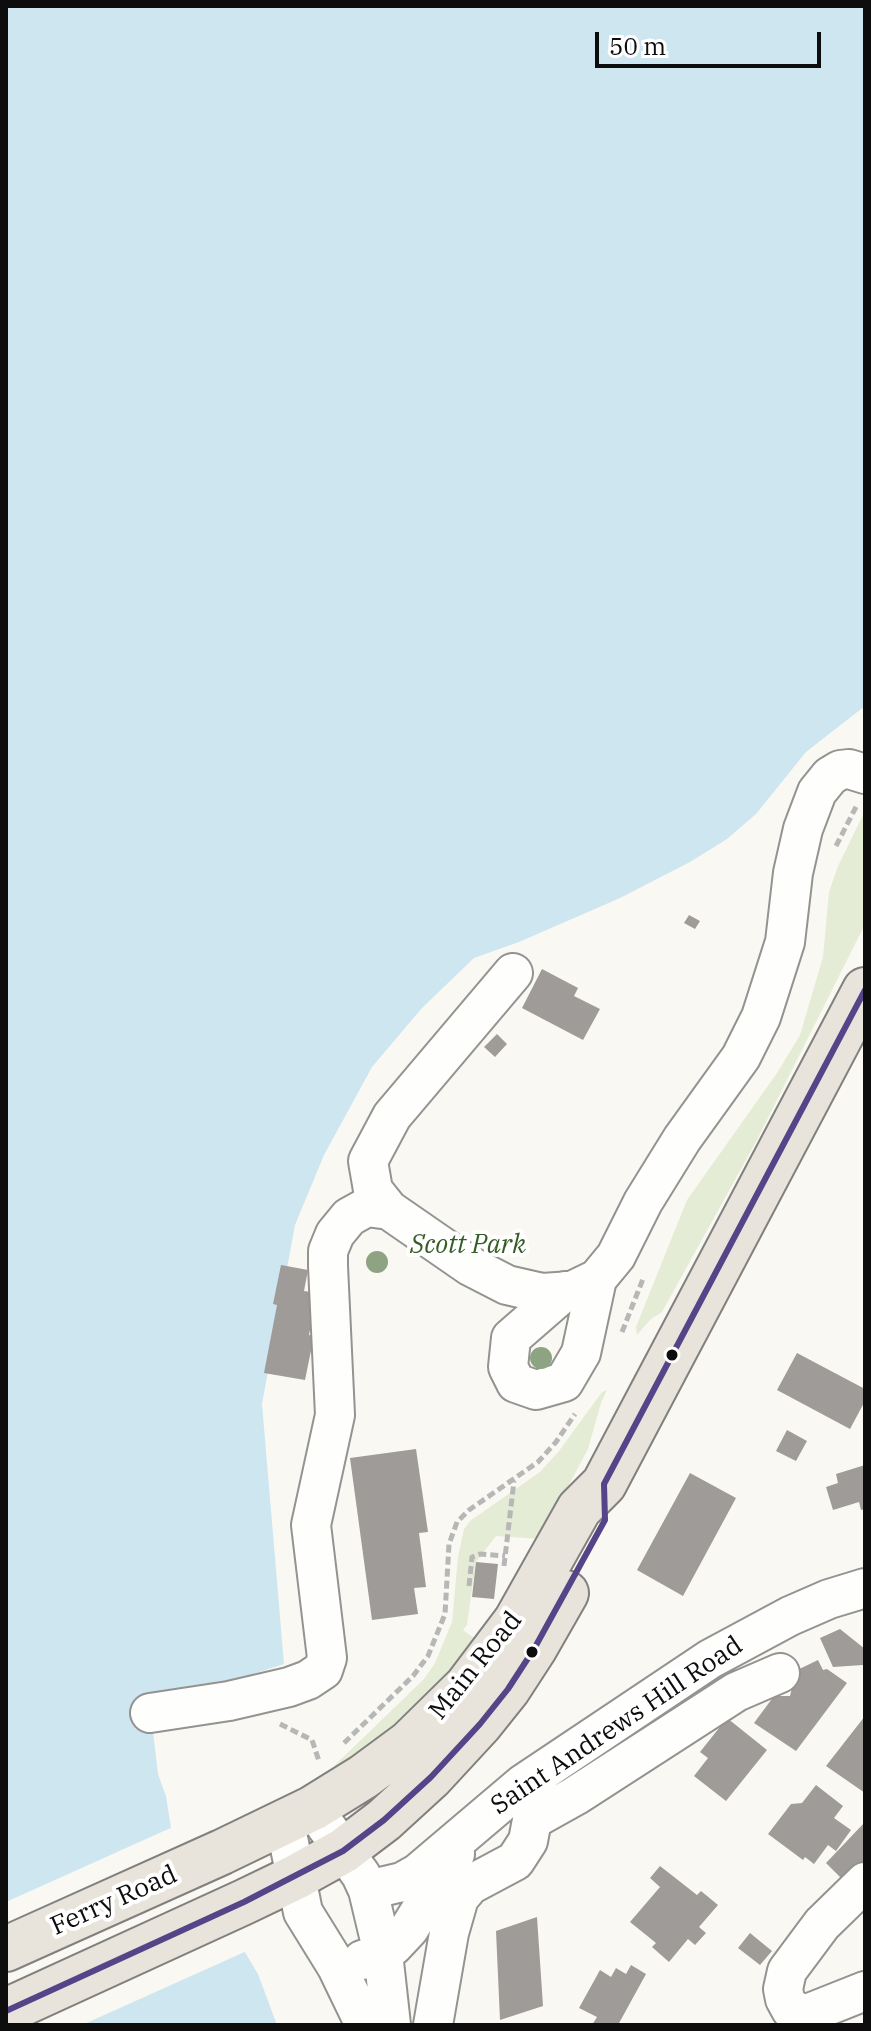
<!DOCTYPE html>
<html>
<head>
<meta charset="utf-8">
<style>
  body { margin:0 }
  #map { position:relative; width:871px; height:2031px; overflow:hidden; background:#faf8f3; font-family:"IBM Plex Serif",serif }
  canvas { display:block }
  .frame { position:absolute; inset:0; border:8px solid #0d0d0d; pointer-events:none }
  .scale { position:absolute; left:595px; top:32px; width:226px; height:36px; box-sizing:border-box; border:4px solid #0d0d0d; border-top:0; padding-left:10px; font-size:24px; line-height:28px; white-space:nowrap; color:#0d0d0d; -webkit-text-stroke:6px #fff; paint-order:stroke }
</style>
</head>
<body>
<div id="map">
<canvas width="871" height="2031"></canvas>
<div class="frame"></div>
<div class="scale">50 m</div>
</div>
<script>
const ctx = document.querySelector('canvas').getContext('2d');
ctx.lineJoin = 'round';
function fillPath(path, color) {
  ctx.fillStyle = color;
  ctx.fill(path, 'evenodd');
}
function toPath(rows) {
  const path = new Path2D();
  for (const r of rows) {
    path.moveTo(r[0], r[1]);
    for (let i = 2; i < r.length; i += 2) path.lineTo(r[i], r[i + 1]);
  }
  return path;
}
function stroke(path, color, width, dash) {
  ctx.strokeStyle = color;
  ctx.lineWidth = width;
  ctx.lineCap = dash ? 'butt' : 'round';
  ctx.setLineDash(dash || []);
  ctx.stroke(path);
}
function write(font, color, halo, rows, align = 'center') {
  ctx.font = font + ' "IBM Plex Serif",serif';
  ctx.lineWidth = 8;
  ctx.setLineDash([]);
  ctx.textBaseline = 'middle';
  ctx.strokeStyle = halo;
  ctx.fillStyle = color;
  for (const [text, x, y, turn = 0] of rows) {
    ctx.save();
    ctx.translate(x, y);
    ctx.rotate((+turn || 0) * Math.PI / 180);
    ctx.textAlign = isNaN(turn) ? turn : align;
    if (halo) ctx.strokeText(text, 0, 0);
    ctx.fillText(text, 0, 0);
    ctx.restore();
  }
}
const green = toPath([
  [865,811,865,924,757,1140,662,1312,651,1319,637,1335,636,1327,687,1200,777,1073,800,1035,823,957,829,892,838,866],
  [607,1390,601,1403,588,1449,540,1539,496,1536,476,1562,467,1625,463,1630,477,1640,427,1697,388,1732,334,1770,335,1765,424,1679,435,1663,452,1622,458,1557,464,1529,470,1521,540,1472,559,1451,602,1392]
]);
const water = toPath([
  [6,6,865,6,865,706,806,752,756,814,727,839,690,862,620,898,519,942,474,958,422,1008,372,1067,324,1155,295,1225,262,1404,284,1664,150,1707,158,1774,166,1796,171,1828,258,1974,277,2025,42,2025,6,1938]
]);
const pier = toPath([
  [175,1826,249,1950,82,2025,38,2025,6,1949,6,1902]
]);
const building = toPath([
  [689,915,700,921,695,929,684,923],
  [542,969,578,988,574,996,600,1009,583,1040,522,1008],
  [497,1034,507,1044,495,1057,484,1047],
  [281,1265,308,1270,304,1291,317,1293,309,1335,314,1336,305,1380,264,1373,277,1305,273,1304],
  [797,1353,865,1389,865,1401,850,1429,777,1390],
  [787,1430,807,1441,796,1461,776,1451],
  [416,1449,428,1532,419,1533,426,1587,414,1588,418,1614,372,1620,350,1458],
  [865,1465,865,1509,861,1510,859,1502,833,1510,826,1487,838,1483,836,1474],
  [690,1473,736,1498,683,1596,637,1570],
  [476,1562,498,1564,494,1599,472,1597],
  [840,1629,865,1649,863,1665,833,1667,820,1638],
  [818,1660,823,1670,827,1669,847,1683,796,1751,754,1723,774,1696,790,1696,792,1688,797,1685,791,1673],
  [865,1716,865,1793,826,1766],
  [727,1718,767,1750,726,1801,694,1776,708,1758,700,1752],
  [816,1785,843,1806,834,1818,851,1830,836,1851,828,1845,814,1864,805,1857,803,1860,768,1834,791,1804,802,1803],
  [865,1822,865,1867,848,1885,826,1863],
  [660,1866,697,1895,701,1891,718,1905,699,1927,706,1933,695,1945,688,1939,669,1962,652,1947,656,1943,630,1922,660,1887,650,1878],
  [537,1917,543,2006,500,2020,496,1931],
  [750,1933,772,1951,760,1965,738,1948],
  [631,1965,646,1974,618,2025,592,2025,597,2017,579,2008,600,1970,611,1977,616,1968,626,1974]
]);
const path = toPath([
  [836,846,857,805],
  [622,1332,643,1279],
  [504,1566,514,1481],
  [469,1586,472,1557,480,1554,505,1556],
  [280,1724,312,1740,319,1761],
  [344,1743,413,1676,428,1656,445,1614,449,1544,457,1522,469,1510,538,1462,556,1442,575,1414]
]);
const minor = toPath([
  [389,1210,373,1190,368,1161,392,1116,513,973],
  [565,1291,511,1338,508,1367,516,1383,536,1390,564,1382,581,1353,597,1279],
  [150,1713,229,1701,289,1687,308,1680,323,1670,327,1658,311,1525,335,1415,328,1266,328,1251,335,1234,349,1217,367,1207,389,1210,470,1266,507,1285,542,1293,572,1291,597,1279,616,1256,643,1202,682,1139,741,1057,761,1017,785,942,793,873,803,829,817,792,830,776,840,770,849,769,865,774],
  [313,1808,361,1875,368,1890,383,1953,391,2025],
  [285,1823,303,1912,337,1967,365,2025],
  [865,1882,822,1924,787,1971,783,1989,785,1999,791,2010,807,2014,865,1991],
  [368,1890,402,1882,418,1873,523,1784,710,1659,790,1616,829,1599,865,1588],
  [362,1960,383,1953,393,1946,409,1929,455,1854],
  [433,2025,449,1933,459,1898,470,1885,515,1861,528,1841,532,1820,575,1796,736,1692,780,1673]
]);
const major = toPath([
  [6,1949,222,1852,313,1808,363,1777,409,1743,467,1686,516,1621,579,1509,604,1484,865,990],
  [6,2011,244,1902,296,1877,343,1851,384,1820,431,1777,480,1724,508,1689,534,1649,566,1593]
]);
const bus1 = toPath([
  [6,2011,244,1902,343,1851,384,1820,431,1777,480,1724,508,1689,534,1649,605,1520,604,1484,865,990]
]);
const trees = [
  [377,1262],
  [541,1358]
];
const markers = [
  [672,1355,7,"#0d0d0d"],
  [532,1652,7,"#0d0d0d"]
];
const parkNames = [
  ["Scott Park",468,1245]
];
const streetNames = [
  ["Main Road",476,1666,-51],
  ["Saint Andrews Hill Road",617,1726,-34],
  ["Ferry Road",114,1901,-24]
];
fillPath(green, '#e5ecd5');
fillPath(water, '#cde6f0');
fillPath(pier, '#faf8f3');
fillPath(building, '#9e9b98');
stroke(minor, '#949391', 42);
stroke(major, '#81807e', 48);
stroke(path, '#b8b7b7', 5, [8, 4]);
stroke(minor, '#fefefd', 38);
stroke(major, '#e9e4db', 44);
stroke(bus1, '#554588', 6);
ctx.fillStyle = '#8ea382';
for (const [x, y] of trees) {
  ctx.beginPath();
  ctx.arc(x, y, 11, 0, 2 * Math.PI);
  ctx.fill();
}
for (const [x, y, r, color] of markers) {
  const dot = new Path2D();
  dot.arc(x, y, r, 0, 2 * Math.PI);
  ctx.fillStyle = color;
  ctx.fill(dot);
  stroke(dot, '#fff', 3);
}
write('italic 26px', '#355d26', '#fff', parkNames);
write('26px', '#0d0d0d', '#fff', streetNames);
</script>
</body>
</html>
